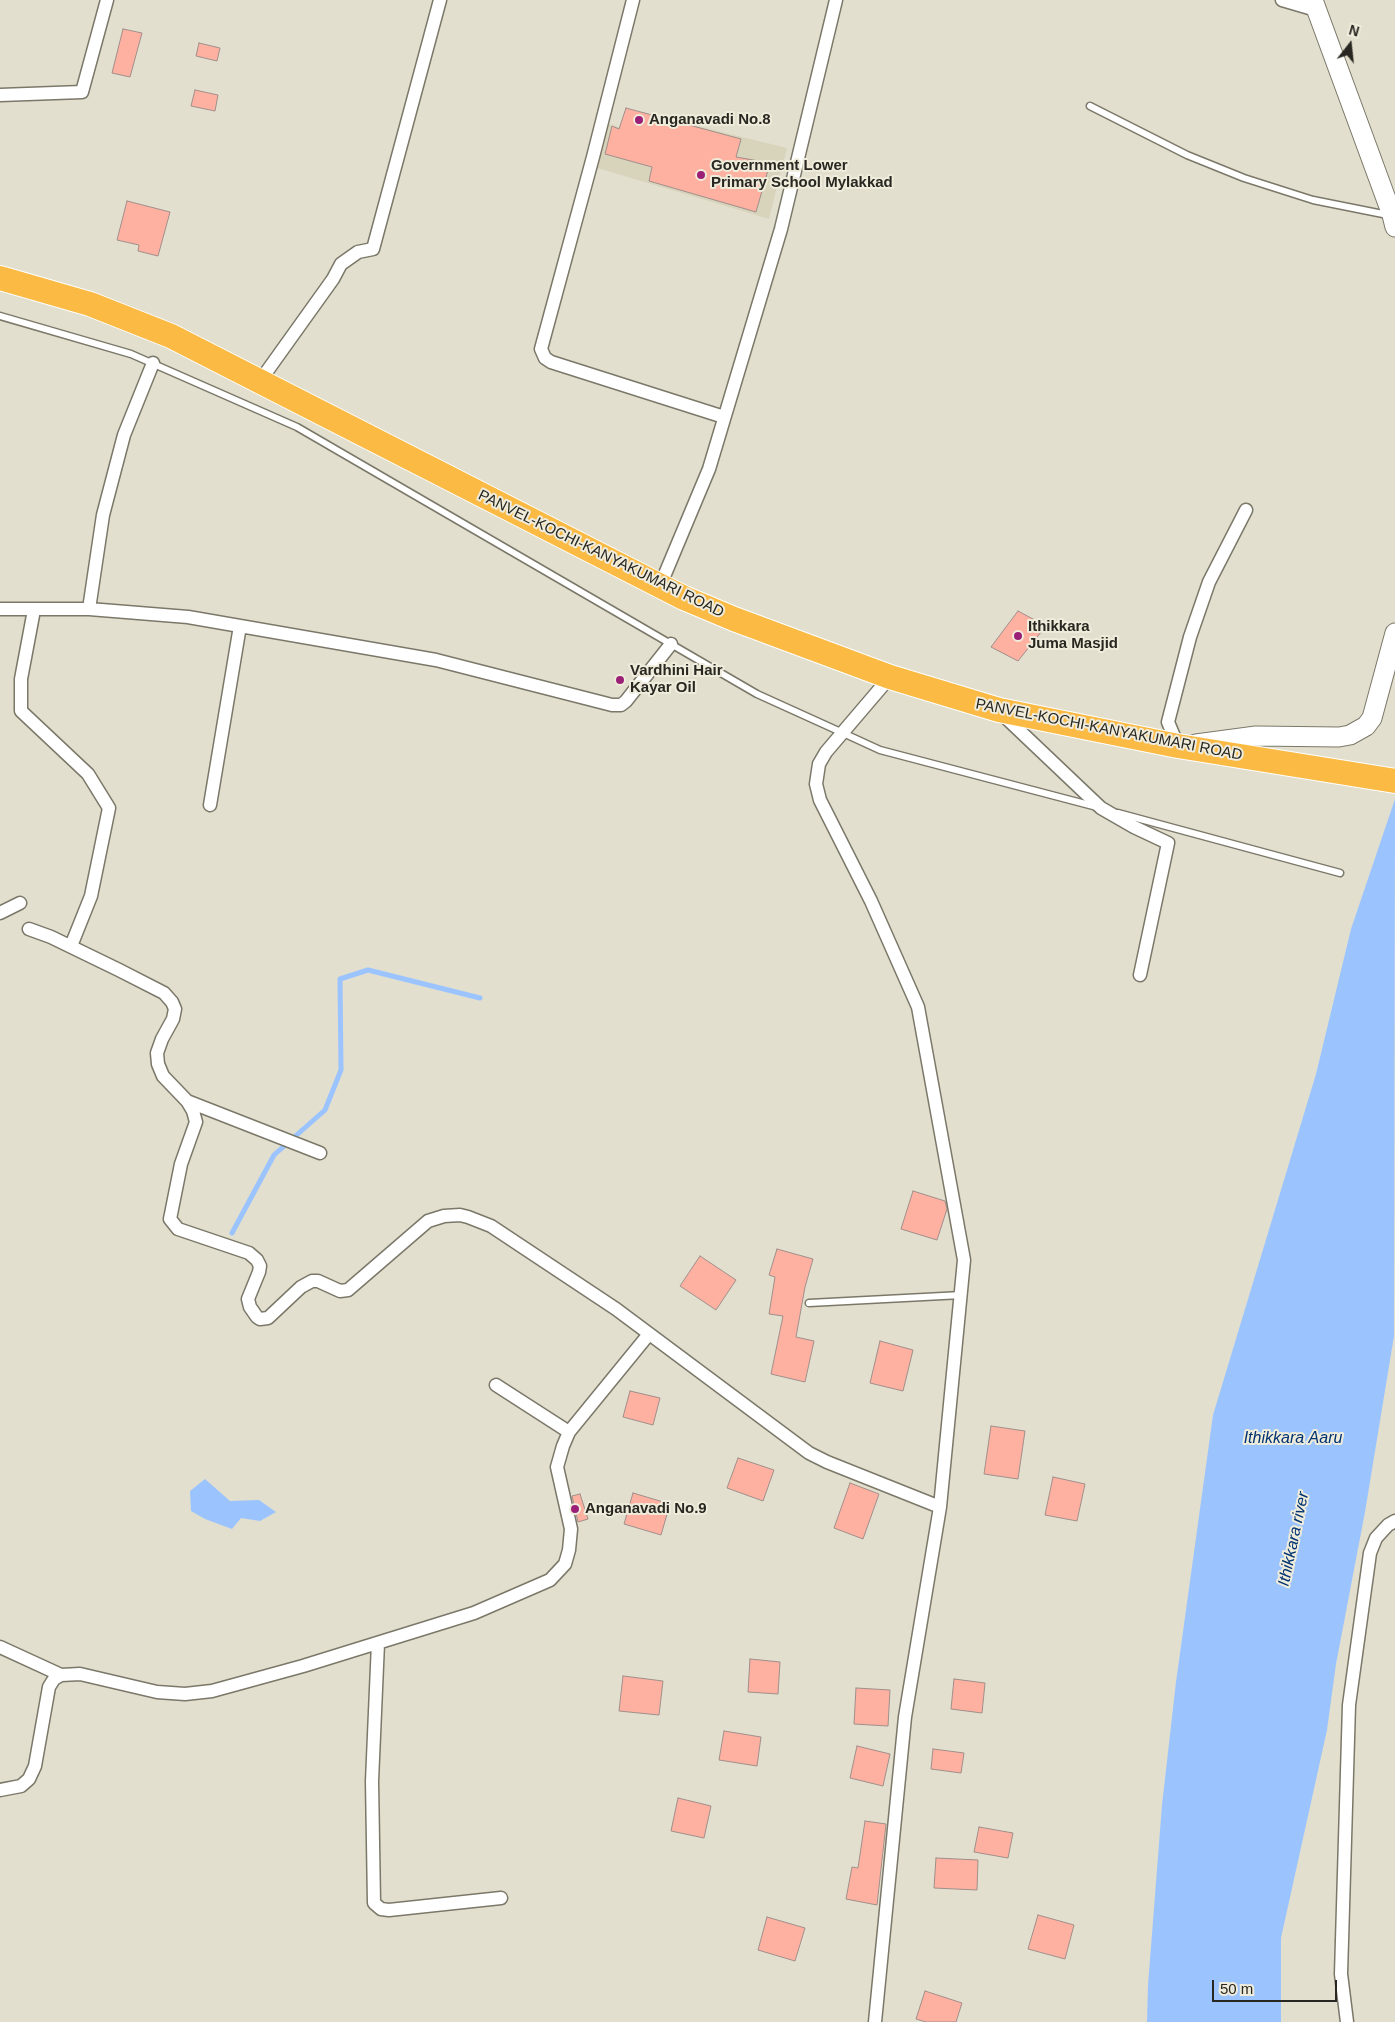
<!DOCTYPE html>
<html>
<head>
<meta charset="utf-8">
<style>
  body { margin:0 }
  #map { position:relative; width:1395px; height:2022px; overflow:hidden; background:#e2dfce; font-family:Arial,sans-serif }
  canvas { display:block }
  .north { position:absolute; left:1325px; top:20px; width:50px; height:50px; -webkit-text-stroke:4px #efecdb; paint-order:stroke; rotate:16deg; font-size:14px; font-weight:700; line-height:20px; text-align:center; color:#292721 }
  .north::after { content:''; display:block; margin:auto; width:18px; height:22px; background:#292721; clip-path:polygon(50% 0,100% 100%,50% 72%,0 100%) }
  .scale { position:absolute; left:1212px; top:1980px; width:125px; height:22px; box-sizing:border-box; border:2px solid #292721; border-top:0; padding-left:6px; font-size:15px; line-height:18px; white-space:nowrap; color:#292721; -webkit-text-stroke:4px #efecdb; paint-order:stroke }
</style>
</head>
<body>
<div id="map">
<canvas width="1395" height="2022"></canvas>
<div class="north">N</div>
<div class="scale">50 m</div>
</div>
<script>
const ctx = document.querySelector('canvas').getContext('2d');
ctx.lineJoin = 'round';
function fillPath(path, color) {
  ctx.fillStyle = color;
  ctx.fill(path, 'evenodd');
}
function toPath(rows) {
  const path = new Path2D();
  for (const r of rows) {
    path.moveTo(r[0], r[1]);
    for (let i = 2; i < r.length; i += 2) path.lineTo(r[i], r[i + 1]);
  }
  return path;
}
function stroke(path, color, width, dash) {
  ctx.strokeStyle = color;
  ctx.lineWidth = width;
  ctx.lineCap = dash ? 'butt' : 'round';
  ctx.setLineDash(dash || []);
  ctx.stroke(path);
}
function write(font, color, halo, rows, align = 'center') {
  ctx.font = font + ' Arial,sans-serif';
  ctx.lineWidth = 4;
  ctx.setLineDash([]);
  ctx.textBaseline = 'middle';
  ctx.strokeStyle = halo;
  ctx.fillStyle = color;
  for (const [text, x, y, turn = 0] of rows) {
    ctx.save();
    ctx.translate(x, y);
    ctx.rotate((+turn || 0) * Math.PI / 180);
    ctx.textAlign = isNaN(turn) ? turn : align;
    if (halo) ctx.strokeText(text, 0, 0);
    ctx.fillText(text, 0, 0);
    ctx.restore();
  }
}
const built = toPath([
  [669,119,787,148,769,219,594,167,606,123,660,140]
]);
const water = toPath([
  [1395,799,1394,1336,1365,1512,1336,1664,1327,1730,1281,1938,1281,2022,1147,2022,1148,1985,1162,1805,1176,1682,1213,1415,1316,1074,1351,929],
  [205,1479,230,1501,259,1500,276,1512,260,1521,241,1518,232,1529,205,1519,191,1511,190,1491]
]);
const stream = toPath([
  [232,1233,274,1155,325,1110,341,1070,340,979,368,970,480,998]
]);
const building = toPath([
  [123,29,142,33,130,77,112,73,123,29],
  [199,43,220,48,217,61,196,56,199,43],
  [195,90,218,95,215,111,191,106,195,90],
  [626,108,741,139,736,157,770,163,756,212,649,181,652,167,605,154,612,126,619,129,626,108],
  [127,201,170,212,158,256,138,251,139,245,117,240,127,201],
  [1018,611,1046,626,1018,661,991,647,1018,611],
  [913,1191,945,1201,947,1209,937,1240,901,1229,913,1191],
  [777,1249,813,1259,805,1287,796,1337,814,1341,805,1382,771,1374,783,1316,769,1314,775,1277,769,1275,777,1249],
  [700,1256,736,1280,716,1310,680,1286,700,1256],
  [880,1341,913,1350,903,1391,870,1383,880,1341],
  [630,1391,660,1398,653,1425,623,1417,630,1391],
  [991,1426,1025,1431,1018,1479,984,1474,991,1426],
  [738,1458,774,1470,763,1501,727,1488,738,1458],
  [1053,1477,1085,1484,1077,1521,1045,1515,1053,1477],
  [850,1483,879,1494,863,1539,834,1528,850,1483],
  [633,1493,670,1504,661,1535,624,1524,633,1493],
  [580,1494,588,1519,578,1522,572,1496,580,1494],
  [750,1659,780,1662,778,1694,748,1692,750,1659],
  [623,1676,663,1681,659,1715,619,1711,623,1676],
  [954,1679,985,1683,982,1713,951,1709,954,1679],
  [856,1688,890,1690,888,1726,854,1724,856,1688],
  [724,1731,761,1737,757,1766,719,1760,724,1731],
  [857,1746,890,1754,883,1786,850,1778,857,1746],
  [933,1749,964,1753,961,1773,931,1769,933,1749],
  [678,1798,711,1806,704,1838,671,1831,678,1798],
  [865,1821,886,1824,877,1905,846,1899,852,1867,858,1868,865,1821],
  [979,1827,1013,1833,1008,1858,974,1852,979,1827],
  [936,1858,978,1860,977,1890,934,1888,936,1858],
  [1038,1915,1074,1925,1065,1959,1028,1949,1038,1915],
  [767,1917,805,1928,795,1961,758,1950,767,1917],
  [925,1991,962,2003,956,2022,926,2022,916,2019,925,1991]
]);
const lane = toPath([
  [1090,106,1187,155,1244,178,1313,200,1388,215],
  [0,316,131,354,297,427,757,694,843,733,880,750,1097,807],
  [1118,813,1340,873],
  [809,1303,962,1295]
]);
const street = toPath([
  [633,0,593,157,541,349,545,358,551,362,724,417],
  [1282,0,1316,10],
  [0,95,82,92,107,0],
  [260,381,333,279,341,264,358,252,373,249,440,0],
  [660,586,709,469,781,229,836,0],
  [0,609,89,609,188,617,436,660,612,705,621,705,626,701,671,644],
  [89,609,103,515,124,435,153,363],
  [34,610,21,679,21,711,88,774,109,808,91,896,71,946],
  [1002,714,1101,808,1134,827,1168,843,1140,975],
  [1178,746,1168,722,1190,637,1209,582,1246,510],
  [210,805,240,626],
  [0,913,20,903],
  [29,929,51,937,119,970,164,993,172,1002,175,1009,173,1019,162,1039,157,1053,158,1064,163,1076,187,1101,193,1111,196,1122,181,1164,170,1219,178,1229,249,1253,257,1260,260,1266,259,1272,248,1299,250,1307,257,1317,260,1319,268,1318,301,1287,312,1281,318,1281,340,1291,348,1290,428,1221,444,1216,460,1215,468,1217,491,1226,616,1309,809,1453,827,1462,940,1507],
  [187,1101,320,1153],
  [496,1385,569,1432],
  [378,1643,372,1781,374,1903,381,1909,389,1910,501,1898],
  [0,1647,61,1675],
  [0,1790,21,1786,29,1779,35,1766,49,1687,54,1679,61,1675,80,1674,157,1692,185,1694,212,1691,303,1666,474,1613,550,1580,565,1564,569,1550,571,1529,557,1467,563,1446,569,1432,649,1334],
  [875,2022,905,1717,940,1507,964,1260,918,1007,871,901,820,800,816,784,819,764,826,752,890,677],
  [1347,2022,1341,1974,1349,1705,1370,1553,1376,1538,1388,1525,1395,1521]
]);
const secondary = toPath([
  [1313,0,1392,215,1395,227],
  [1196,744,1256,736,1339,737,1350,735,1366,726,1372,718,1395,633]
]);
const highway = toPath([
  [0,278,90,304,171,336,684,598,734,619,890,677,999,710,1178,746,1395,781]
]);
const markers = [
  [639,120,5,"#9b1f77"],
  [701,175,5,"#9b1f77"],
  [1018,636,5,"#9b1f77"],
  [620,680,5,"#9b1f77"],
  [575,1509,5,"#9b1f77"]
];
const poiNames = [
  ["Anganavadi No.8",649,120],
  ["Government Lower",711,166],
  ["Primary School Mylakkad",711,183],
  ["Ithikkara",1028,627],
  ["Juma Masjid",1028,644],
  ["Vardhini Hair",630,671],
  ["Kayar Oil",630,688],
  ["Anganavadi No.9",585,1509]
];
const streetNames = [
  ["PANVEL-KOCHI-KANYAKUMARI ROAD",601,554,26],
  ["PANVEL-KOCHI-KANYAKUMARI ROAD",1109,730,11]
];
const waterNames = [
  ["Ithikkara Aaru",1293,1439],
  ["Ithikkara river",1294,1539,-78]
];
fillPath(built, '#d8d4bc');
fillPath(water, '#9bc4ff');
stroke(stream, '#9bc4ff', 5);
fillPath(building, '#feb1a1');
stroke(building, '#a08e8a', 1);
stroke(lane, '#7b7869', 9);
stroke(street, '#7b7869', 15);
stroke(secondary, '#7b7869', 21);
stroke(highway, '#fff', 26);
stroke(lane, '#fff', 6);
stroke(street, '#fff', 12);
stroke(secondary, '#fff', 19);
stroke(highway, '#fbba44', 24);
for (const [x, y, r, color] of markers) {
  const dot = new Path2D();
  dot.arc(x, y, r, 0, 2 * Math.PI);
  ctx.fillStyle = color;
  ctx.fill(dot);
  stroke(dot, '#efecdb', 2);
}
write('bold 15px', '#292721', '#efecdb', poiNames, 'left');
write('15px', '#292721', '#efecdb', streetNames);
write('italic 16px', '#003371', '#efecdb', waterNames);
</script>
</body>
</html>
